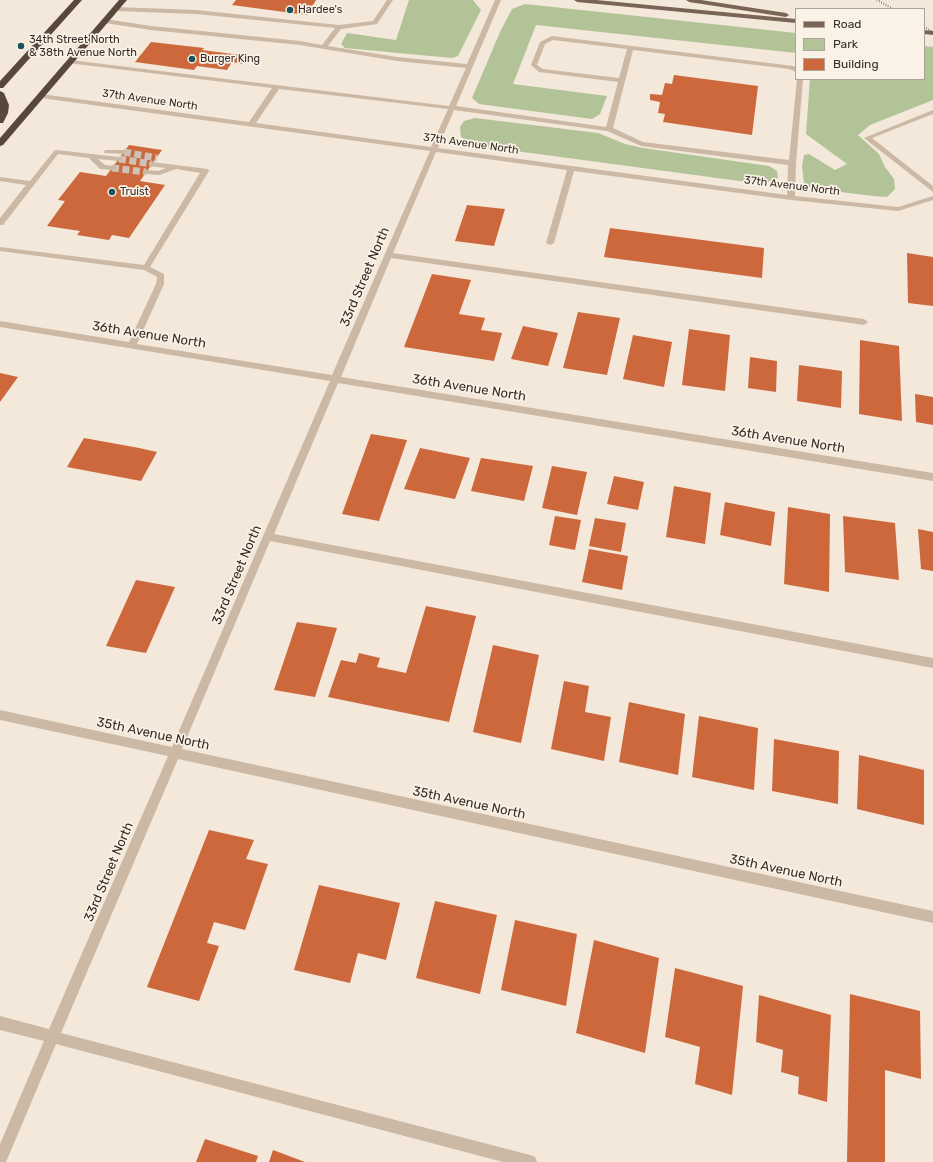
<!DOCTYPE html>
<html>
<head>
<meta charset="utf-8">
<style>
  body { margin:0 }
  #map { position:relative; width:933px; height:1162px; overflow:hidden; background:#f3e8d9; font-family:Rubik,sans-serif }
  canvas { display:block }
  .legend { position:absolute; left:795px; top:8px; width:130px; height:72px; box-sizing:border-box; background:#faf2e6; border:1px solid #aca399; margin:0; padding:5px 7px; list-style:none; font-size:12px; color:#372c26 }
  .legend li { display:flex; align-items:center; gap:8px; height:20px }
  .legend b { width:20px; border:1px solid #aca399 }
</style>
</head>
<body>
<div id="map">
<canvas width="933" height="1162"></canvas>
<ul class="legend">
<li><b style="height:5px;background:#7a6456"></b>Road</li>
<li><b style="height:11px;background:#b2c398"></b>Park</li>
<li><b style="height:11px;background:#cd683d"></b>Building</li>
</ul>
</div>
<script>
const ctx = document.querySelector('canvas').getContext('2d');
ctx.lineJoin = 'round';
function fillPath(path, color) {
  ctx.fillStyle = color;
  ctx.fill(path, 'evenodd');
}
function toPath(rows) {
  const path = new Path2D();
  for (const r of rows) {
    path.moveTo(r[0], r[1]);
    for (let i = 2; i < r.length; i += 2) path.lineTo(r[i], r[i + 1]);
  }
  return path;
}
function stroke(path, color, width, dash) {
  ctx.strokeStyle = color;
  ctx.lineWidth = width;
  ctx.lineCap = dash ? 'butt' : 'round';
  ctx.setLineDash(dash || []);
  ctx.stroke(path);
}
function write(font, color, halo, rows, align = 'center') {
  ctx.font = font + ' Rubik,sans-serif';
  ctx.lineWidth = 3.5;
  ctx.setLineDash([]);
  ctx.textBaseline = 'middle';
  ctx.strokeStyle = halo;
  ctx.fillStyle = color;
  for (const [text, x, y, turn = 0] of rows) {
    ctx.save();
    ctx.translate(x, y);
    ctx.rotate((+turn || 0) * Math.PI / 180);
    ctx.textAlign = isNaN(turn) ? turn : align;
    if (halo) ctx.strokeText(text, 0, 0);
    ctx.fillText(text, 0, 0);
    ctx.restore();
  }
}
const green = toPath([
  [409,0,473,0,481,10,458,56,452,58,345,48,341,44,347,33,396,40],
  [525,4,796,33,796,53,536,25,513,84,607,96,600,114,592,119,479,104,472,98,500,32,512,9],
  [924,46,933,47,933,100,870,125,858,135,879,154,885,167,894,179,895,189,887,197,873,196,816,189,810,188,804,183,802,167,804,155,809,154,835,170,847,164,806,134,810,79,924,79],
  [475,118,598,133,625,144,643,148,769,166,777,171,778,178,762,184,486,147,473,144,461,137,460,127,464,121]
]);
const building = toPath([
  [236,0,316,0,307,15,232,5],
  [151,42,204,48,202,50,248,56,242,64,232,62,227,70,197,66,194,70,135,62],
  [674,75,758,86,752,135,663,122,665,114,658,113,660,102,650,100,650,94,662,95,665,83,672,84],
  [129,145,162,150,140,181,165,185,129,238,112,235,109,240,77,235,80,231,47,226,65,201,58,200,80,172,106,176],
  [467,205,505,209,494,246,455,241],
  [610,228,764,248,762,278,604,257],
  [907,253,933,257,933,306,908,303],
  [432,274,471,280,459,314,485,318,481,330,502,333,494,361,404,347],
  [578,312,620,318,607,375,563,368],
  [523,326,558,333,548,366,511,359],
  [689,329,730,335,725,391,682,385],
  [633,335,672,342,664,387,623,379],
  [860,340,899,346,902,421,859,414],
  [750,357,777,361,776,392,748,388],
  [799,365,842,371,841,408,797,401],
  [0,373,18,377,0,402],
  [915,394,933,397,933,425,916,422],
  [371,434,407,440,379,521,342,514],
  [84,438,139,448,157,452,141,481,67,467],
  [420,448,470,458,455,499,404,489],
  [481,458,533,466,524,501,471,491],
  [552,466,587,472,577,515,542,508],
  [614,476,644,482,638,510,607,504],
  [674,486,711,493,705,544,666,537],
  [725,502,775,512,771,546,720,535],
  [788,507,830,514,829,592,784,584],
  [555,516,581,520,575,550,549,545],
  [843,516,895,523,899,580,845,572],
  [595,518,626,523,621,552,589,546],
  [918,529,933,532,933,571,921,569],
  [589,549,628,556,622,590,582,582],
  [136,580,175,587,146,653,106,646],
  [426,606,476,616,449,722,328,697,341,660,356,663,359,653,380,658,377,667,406,673],
  [297,622,337,628,315,697,274,690],
  [493,645,539,655,521,743,473,732],
  [564,681,589,686,585,712,611,717,604,761,551,749],
  [629,702,685,714,678,775,619,762],
  [699,716,758,728,754,790,692,777],
  [774,739,839,751,838,804,772,791],
  [859,755,924,770,924,825,857,809],
  [209,830,254,840,246,859,268,864,245,930,214,922,207,943,219,946,199,1001,147,987],
  [319,885,400,903,386,960,358,953,350,983,294,970],
  [435,901,497,915,480,994,416,978],
  [515,920,577,934,566,1006,501,990],
  [594,940,659,958,645,1053,576,1033],
  [675,968,743,986,732,1095,695,1084,700,1047,665,1037],
  [850,994,920,1011,921,1079,885,1070,885,1162,847,1162],
  [759,995,831,1015,827,1102,798,1094,799,1077,781,1072,783,1050,756,1042],
  [205,1139,258,1156,256,1162,196,1162],
  [273,1150,305,1162,269,1162]
]);
const minorTunnel = toPath([
  [124,152,157,158],
  [119,159,152,164],
  [112,168,146,172]
]);
const minor = toPath([
  [387,0,393,0,377,24,341,29,328,46,397,57,467,64,495,0,501,0,456,106,606,127,618,82,539,72,531,65,540,42,552,36,793,66,796,67,796,72,789,69,633,50,613,128,643,142,789,160,797,79,803,79,796,163,795,196,898,207,933,196,933,200,898,211,791,200,574,171,554,243,550,245,546,243,567,170,436,152,393,253,864,319,868,322,864,325,391,258,341,377,933,473,933,481,338,383,274,534,933,658,933,668,270,541,182,749,933,911,933,923,178,759,61,1033,530,1155,535,1157,537,1162,503,1162,56,1044,6,1162,0,1162,0,1144,44,1041,0,1030,0,1016,49,1029,168,756,0,720,0,710,172,747,330,381,0,327,0,321,129,342,156,284,157,277,144,270,0,251,0,247,144,265,200,173,176,169,159,175,146,174,142,172,146,170,158,171,166,168,149,166,149,162,152,162,208,169,209,171,150,267,164,274,164,284,137,344,332,375,430,151,41,98,38,96,41,94,249,122,272,88,68,63,67,62,70,60,449,106,466,68,397,61,300,45,151,30,105,23,102,21,105,19,151,26,300,41,322,45,335,28,196,14,115,11,112,9,115,7,196,10,339,25,373,21,387,0],
  [553,40,627,49,619,78,543,69,537,65,545,44,553,40],
  [279,89,448,109,431,147,256,123,279,89],
  [454,110,607,131,641,146,788,165,787,195,438,148,454,110],
  [933,110,933,114,872,138,933,186,933,192,864,138,933,110],
  [56,150,119,157,123,159,119,161,98,159,105,165,115,166,116,168,112,170,100,169,89,158,58,154,3,225,0,225,0,218,26,185,0,181,0,177,30,181,54,151,56,150],
  [106,150,124,150,128,152,124,154,104,153,104,151,106,150]
]);
const major = toPath([
  [574,0,596,0,796,19,796,23,577,2,574,0],
  [686,0,701,0,786,13,789,15,786,17,689,2,686,0],
  [924,30,933,31,933,35,924,34,924,30]
]);
const highway = toPath([
  [74,0,82,0,3,88,0,88,0,81,74,0],
  [119,0,127,0,3,145,0,146,0,138,119,0],
  [0,91,4,93,9,105,8,113,3,123,0,123,0,91]
]);
const rail = toPath([
  [877,0,893,9],
  [924,27,933,32]
]);
const markers = [
  [290,10,4,"#1a535b"],
  [21,46,4,"#1a535b"],
  [192,59,4,"#1a535b"],
  [112,192,4,"#1a535b"]
];
const farPoinames = [
  ["Hardee's",298,10],
  ["34th Street North",29,40],
  ["& 38th Avenue North",29,53],
  ["Burger King",200,59],
  ["Truist",120,192]
];
const farStreetnames = [
  ["37th Avenue North",150,100,8],
  ["37th Avenue North",471,144,8],
  ["37th Avenue North",792,186,7]
];
const streetNames = [
  ["33rd Street North",365,277,-67],
  ["36th Avenue North",149,335,9],
  ["36th Avenue North",469,388,9],
  ["36th Avenue North",788,440,9],
  ["33rd Street North",237,575,-67],
  ["35th Avenue North",153,734,12],
  ["35th Avenue North",469,803,12],
  ["35th Avenue North",786,871,12],
  ["33rd Street North",109,872,-67]
];
fillPath(green, '#b2c398');
fillPath(building, '#cd683d');
stroke(minorTunnel, '#cdc2b5', 7, [7, 3.5]);
fillPath(minor, '#ccb9a5');
fillPath(major, '#7a6456');
fillPath(highway, '#58473d');
stroke(rail, '#372c26', 2, [0.5, 2]);
for (const [x, y, r, color] of markers) {
  const dot = new Path2D();
  dot.arc(x, y, r, 0, 2 * Math.PI);
  ctx.fillStyle = color;
  ctx.fill(dot);
  stroke(dot, '#faf2e6', 1.5);
}
write('11px', '#372c26', '#faf2e6', farPoinames, 'left');
write('11px', '#372c26', '#faf2e6', farStreetnames);
write('13px', '#372c26', '#faf2e6', streetNames);
</script>
</body>
</html>
